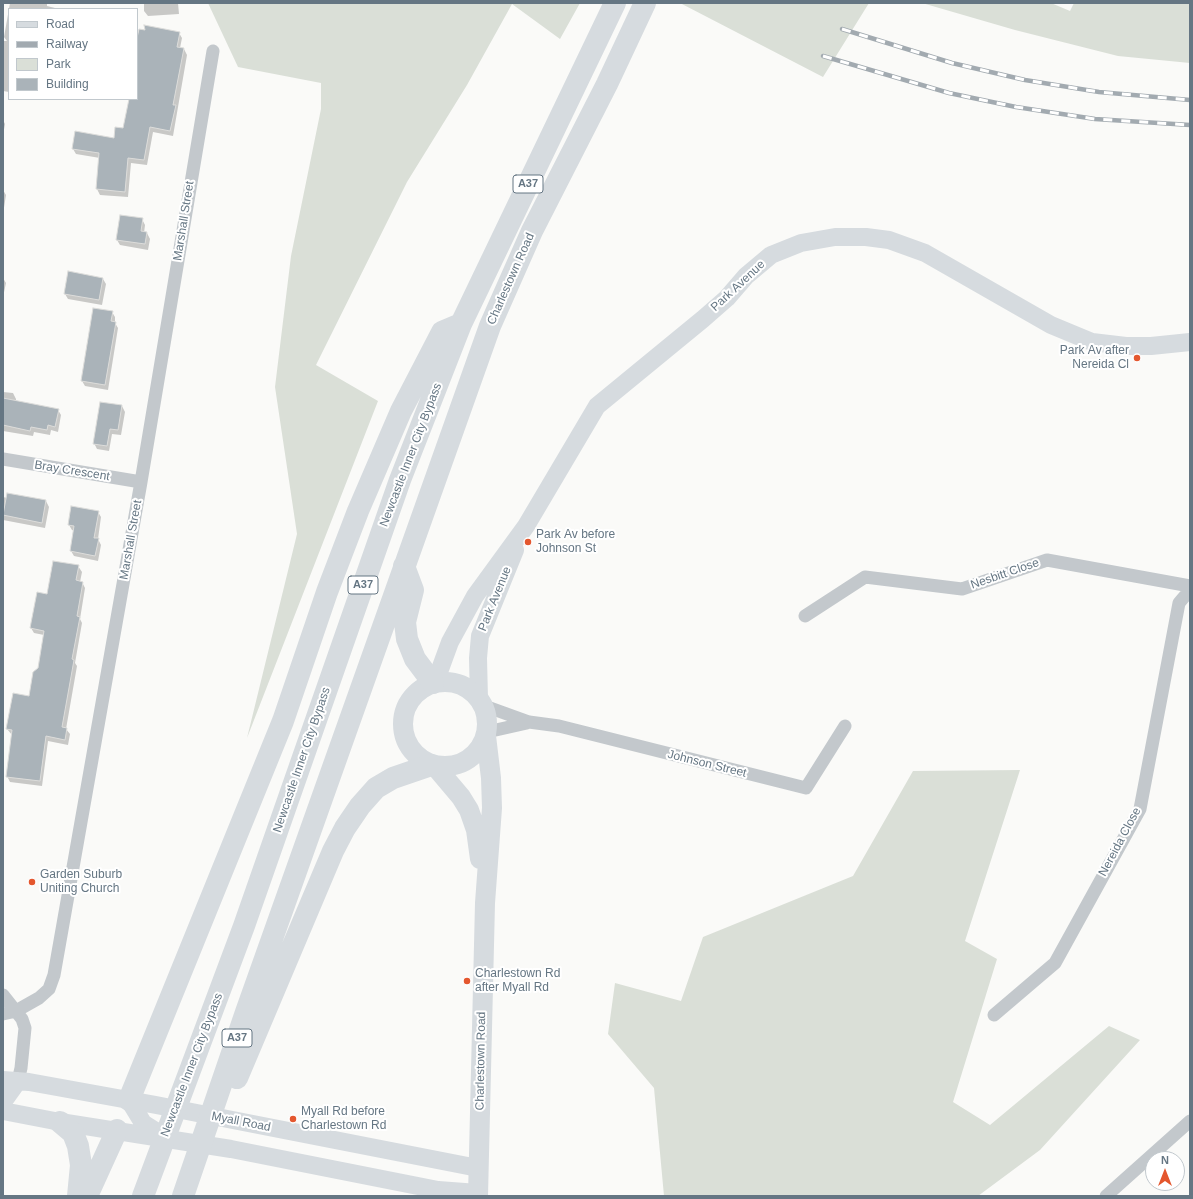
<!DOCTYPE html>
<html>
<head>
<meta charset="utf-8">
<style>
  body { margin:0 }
  #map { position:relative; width:1193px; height:1199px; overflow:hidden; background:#fafaf8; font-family:Helvetica,sans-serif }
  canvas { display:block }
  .frame { position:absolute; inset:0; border:4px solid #657683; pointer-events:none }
  .legend { position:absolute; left:8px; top:8px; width:130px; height:92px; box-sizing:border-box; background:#fff; border:1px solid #c1c8cd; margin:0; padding:5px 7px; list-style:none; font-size:12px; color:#657683 }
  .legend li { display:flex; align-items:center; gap:8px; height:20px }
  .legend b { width:20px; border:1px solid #c1c8cd }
  .north { position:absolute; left:1145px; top:1151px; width:40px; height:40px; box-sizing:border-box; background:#fff; border:1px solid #c1c8cd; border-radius:50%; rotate:0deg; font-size:11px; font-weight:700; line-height:16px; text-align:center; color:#657683 }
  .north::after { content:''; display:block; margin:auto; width:14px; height:18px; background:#e4572e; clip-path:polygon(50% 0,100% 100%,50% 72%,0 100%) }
</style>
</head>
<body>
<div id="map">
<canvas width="1193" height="1199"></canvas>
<div class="frame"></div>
<ul class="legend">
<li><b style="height:5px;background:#d6dbdf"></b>Road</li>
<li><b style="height:5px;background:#a2aab0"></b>Railway</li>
<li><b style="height:11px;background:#dadfd7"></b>Park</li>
<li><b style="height:11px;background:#aab3b9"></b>Building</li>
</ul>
<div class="north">N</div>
</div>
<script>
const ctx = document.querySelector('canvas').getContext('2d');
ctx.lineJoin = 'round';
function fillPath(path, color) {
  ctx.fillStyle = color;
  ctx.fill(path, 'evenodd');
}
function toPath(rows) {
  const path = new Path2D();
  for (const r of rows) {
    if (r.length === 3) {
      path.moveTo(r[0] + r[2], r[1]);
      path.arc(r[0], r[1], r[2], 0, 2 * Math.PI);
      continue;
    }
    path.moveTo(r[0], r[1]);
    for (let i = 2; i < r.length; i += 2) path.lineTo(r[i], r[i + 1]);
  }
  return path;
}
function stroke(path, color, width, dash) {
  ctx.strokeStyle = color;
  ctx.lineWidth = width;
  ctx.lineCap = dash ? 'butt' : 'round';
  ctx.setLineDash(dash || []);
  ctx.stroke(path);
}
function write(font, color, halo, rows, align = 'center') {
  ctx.font = font + ' Helvetica,sans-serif';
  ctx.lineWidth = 4;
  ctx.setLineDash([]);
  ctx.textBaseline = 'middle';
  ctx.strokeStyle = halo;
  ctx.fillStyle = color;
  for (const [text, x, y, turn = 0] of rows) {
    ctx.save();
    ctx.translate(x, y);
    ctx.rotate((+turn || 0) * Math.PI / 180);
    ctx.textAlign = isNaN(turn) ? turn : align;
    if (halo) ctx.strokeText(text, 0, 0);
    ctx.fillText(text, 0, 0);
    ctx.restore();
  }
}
const green = toPath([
  [208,3,580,3,560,39,512,4,467,85,407,182,316,365,378,401,247,738,297,534,275,387,291,256,321,109,321,83,238,67],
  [680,3,869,3,823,77],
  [922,3,1051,3,1070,11,1074,3,1190,3,1190,63,1118,56,1015,30],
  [1020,770,965,941,997,959,953,1102,990,1125,1109,1026,1140,1040,1040,1150,978,1196,664,1196,654,1088,608,1034,615,983,681,1001,703,937,853,876,913,771]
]);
const shadow = toPath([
  [10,3,47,3,47,6,59,9,9,9,9,92,3,91,3,41,7,41,4,37],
  [144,3,178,3,179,14,148,16,144,11],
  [179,33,182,38,180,48,184,49,187,55,173,136,153,132,147,165,131,163,128,197,100,195,97,189,100,158,76,154,73,149,115,139,124,129,130,99,137,99,137,44],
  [3,120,5,124,3,135],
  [3,190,6,195,3,214],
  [142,219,145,225,144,233,147,233,150,239,148,250,120,245,117,240],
  [3,278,6,283,3,297],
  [103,279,106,284,102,305,68,299,65,294],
  [112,312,115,317,115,323,118,328,108,390,85,386,82,381],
  [3,392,13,393,16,399,16,402,58,410,61,415,58,432,51,430,50,435,34,432,33,436,3,431],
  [122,406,125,412,121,435,112,434,109,451,97,449,94,443],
  [8,494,46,501,49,507,45,528,3,520,3,497,7,498],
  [98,512,101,517,98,539,101,545,98,561,74,556,71,551,75,531,72,530,69,525],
  [78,566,82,572,80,582,82,582,85,588,80,619,82,623,75,663,77,666,66,729,70,734,68,745,48,741,42,786,10,782,7,776,12,735,7,729,30,698,39,668,44,635,34,633,31,628,48,596]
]);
const building = toPath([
  [144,25,180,32,177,47,184,48,173,105,176,105,170,131,150,127,144,160,128,158,125,192,96,189,99,153,72,149,75,131,114,138,115,127,123,128,129,99,137,99,137,38,139,29,145,30,144,25],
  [120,215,143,218,141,231,147,232,145,244,116,240,120,215],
  [68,271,103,278,99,300,64,294,68,271],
  [93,308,113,311,111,321,116,322,105,385,81,381,93,308],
  [3,398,59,409,55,427,48,425,47,430,31,427,30,431,3,425,3,398],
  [100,402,122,405,118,430,110,429,107,446,93,444,100,402],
  [7,493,46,500,42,523,3,515,7,493],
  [71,506,99,511,94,538,99,538,95,556,70,551,74,526,68,525,71,506],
  [53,561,79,565,76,580,83,582,77,616,80,617,72,659,74,660,62,727,67,728,65,740,46,736,40,781,6,777,12,730,6,729,13,693,29,696,33,672,38,668,44,631,30,628,37,592,47,594,53,561]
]);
const street = toPath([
  [3,459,141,482],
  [805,616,865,577,962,589,1047,560,1190,586],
  [482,705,529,722,559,726,806,788,845,726],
  [487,732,527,723],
  [3,995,22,1019,25,1028,21,1068,18,1081],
  [3,1014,16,1011,39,998,49,989,54,975,141,482,213,51],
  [994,1015,1055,963,1140,809,1179,603,1190,590],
  [1106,1196,1190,1121]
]);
const secondary = toPath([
  [435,683,450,642,475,596,526,526,597,406,703,319,727,298,746,276,771,255,801,243,835,237,866,237,889,240,925,253,1051,325,1092,342,1126,346,1151,346,1190,342],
  [479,699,478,658,480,636,515,550],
  [3,1080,29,1082,156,1105,478,1168],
  [129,1100,143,1123,162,1135],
  [3,1102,18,1081],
  [3,1111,60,1122,231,1149,438,1190,478,1193]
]);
const primary = toPath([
  [445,724,42],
  [434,765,461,797,469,810,476,830,480,859],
  [478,1196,485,903,492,808,491,778,486,736]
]);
const highway = toPath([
  [404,566,413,590,405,622,407,639,415,659,433,683],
  [237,1078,333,851,345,828,360,806,376,788,393,778,431,765],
  [129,1100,283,721,327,592,358,511,401,411,442,332,461,324],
  [60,1122,73,1133,78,1146,81,1165,78,1196],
  [87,1196,117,1130],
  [143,1196,244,926,400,480,461,324,615,3],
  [183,1196,246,1012,490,326,532,231,607,84,645,3]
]);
const rail = toPath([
  [842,29,952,63,1025,80,1099,92,1190,100],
  [823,56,949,93,1016,107,1095,119,1190,125]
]);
const markers = [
  [1137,358,4,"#e4572e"],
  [528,542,4,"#e4572e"],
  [32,882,4,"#e4572e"],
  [467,981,4,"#e4572e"],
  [293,1119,4,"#e4572e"]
];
const shields = [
  [528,184,30],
  [363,585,30],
  [237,1038,30]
];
const shieldNames = [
  ["A37",528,184],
  ["A37",363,585],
  ["A37",237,1038]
];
const streetNames = [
  ["Marshall Street",184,221,-81],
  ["Charlestown Road",511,279,-66],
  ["Park Avenue",738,286,-43],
  ["Newcastle Inner City Bypass",411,455,-69],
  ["Bray Crescent",72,471,9],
  ["Marshall Street",131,540,-80],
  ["Nesbitt Close",1005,574,-19],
  ["Park Avenue",495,599,-68],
  ["Newcastle Inner City Bypass",302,760,-71],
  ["Johnson Street",707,764,14],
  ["Nereida Close",1120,842,-62],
  ["Charlestown Road",481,1061,-89],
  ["Newcastle Inner City Bypass",192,1065,-69],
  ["Myall Road",241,1122,11]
];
const poiNames = [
  ["Park Av after",1129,351,"right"],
  ["Nereida Cl",1129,365,"right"],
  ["Park Av before",536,535],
  ["Johnson St",536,549],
  ["Garden Suburb",40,875],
  ["Uniting Church",40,889],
  ["Charlestown Rd",475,974],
  ["after Myall Rd",475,988],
  ["Myall Rd before",301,1112],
  ["Charlestown Rd",301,1126]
];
fillPath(green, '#dadfd7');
fillPath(shadow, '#0003');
fillPath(building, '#aab3b9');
stroke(building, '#dcdcda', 1);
stroke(street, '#c3c8cc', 13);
stroke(secondary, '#d6dbdf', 18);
stroke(primary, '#d6dbdf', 20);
stroke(highway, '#d6dbdf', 22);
stroke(rail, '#a2aab0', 4.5);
stroke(rail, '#fff', 3, [9]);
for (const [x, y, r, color] of markers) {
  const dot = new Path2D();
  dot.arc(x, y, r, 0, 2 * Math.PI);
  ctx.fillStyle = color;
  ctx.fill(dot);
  stroke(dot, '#fff', 1.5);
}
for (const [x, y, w] of shields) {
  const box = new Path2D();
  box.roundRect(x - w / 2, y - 9, w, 18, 3);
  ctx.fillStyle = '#fff';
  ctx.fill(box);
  stroke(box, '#657683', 1);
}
write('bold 11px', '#657683', null, shieldNames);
write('12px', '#657683', '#fff', streetNames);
write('12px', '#657683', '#fff', poiNames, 'left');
</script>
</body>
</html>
